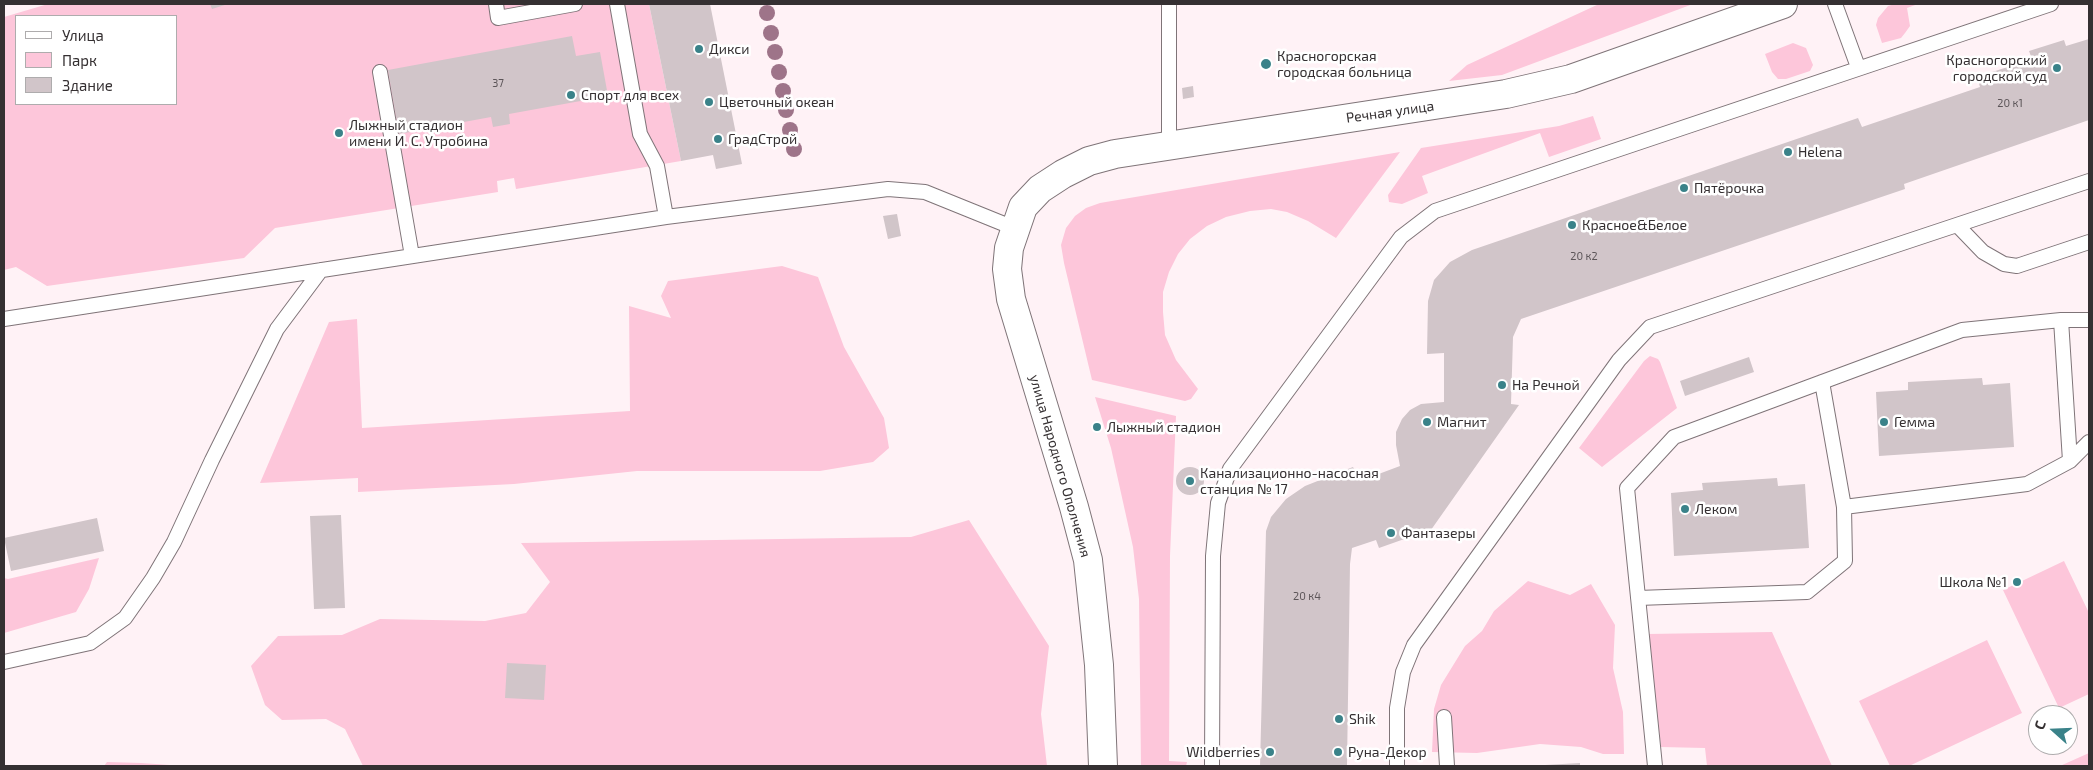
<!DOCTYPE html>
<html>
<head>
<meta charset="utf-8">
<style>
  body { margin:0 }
  #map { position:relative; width:2093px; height:770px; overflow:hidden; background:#fff2f6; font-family:"Exo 2",sans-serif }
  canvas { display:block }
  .frame { position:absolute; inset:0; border:5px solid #353032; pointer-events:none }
  .legend { position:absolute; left:15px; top:15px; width:162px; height:90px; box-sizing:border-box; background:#fff; border:1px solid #aeacad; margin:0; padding:6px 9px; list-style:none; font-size:15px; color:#353032 }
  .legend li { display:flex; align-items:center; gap:10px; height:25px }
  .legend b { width:25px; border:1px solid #aeacad }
  .north { position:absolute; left:2028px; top:705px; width:50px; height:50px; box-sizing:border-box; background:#fff; border:1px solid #aeacad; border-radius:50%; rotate:290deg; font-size:14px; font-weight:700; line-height:20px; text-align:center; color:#353032 }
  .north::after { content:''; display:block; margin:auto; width:18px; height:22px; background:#3a8289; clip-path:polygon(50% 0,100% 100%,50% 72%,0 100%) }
</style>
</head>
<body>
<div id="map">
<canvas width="2093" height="770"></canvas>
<div class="frame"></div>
<ul class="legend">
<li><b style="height:6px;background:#fff"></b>Улица</li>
<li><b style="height:14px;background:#fdc6da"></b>Парк</li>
<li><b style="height:14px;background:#d1c5c9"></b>Здание</li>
</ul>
<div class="north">С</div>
</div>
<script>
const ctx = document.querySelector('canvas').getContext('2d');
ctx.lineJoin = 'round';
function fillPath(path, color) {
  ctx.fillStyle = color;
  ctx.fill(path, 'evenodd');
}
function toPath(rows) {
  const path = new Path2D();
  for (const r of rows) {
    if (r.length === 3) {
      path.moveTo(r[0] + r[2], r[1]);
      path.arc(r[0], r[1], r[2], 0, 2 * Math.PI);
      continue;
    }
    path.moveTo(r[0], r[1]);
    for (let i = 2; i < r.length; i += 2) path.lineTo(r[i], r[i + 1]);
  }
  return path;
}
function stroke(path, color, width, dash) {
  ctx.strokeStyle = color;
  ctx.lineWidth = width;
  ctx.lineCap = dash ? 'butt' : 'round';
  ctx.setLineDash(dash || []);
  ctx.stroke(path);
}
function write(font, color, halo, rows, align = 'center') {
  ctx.font = font + ' "Exo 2",sans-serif';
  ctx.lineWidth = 5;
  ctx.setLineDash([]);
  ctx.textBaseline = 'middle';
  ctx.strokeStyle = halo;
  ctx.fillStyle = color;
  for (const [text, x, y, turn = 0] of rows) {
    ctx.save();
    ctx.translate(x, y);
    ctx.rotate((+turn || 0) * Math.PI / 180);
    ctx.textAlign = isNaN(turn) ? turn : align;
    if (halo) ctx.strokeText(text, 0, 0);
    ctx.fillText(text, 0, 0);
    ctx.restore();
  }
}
const green = toPath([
  [48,4,649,4,681,161,516,189,514,178,497,181,498,192,275,228,244,258,47,286,16,267,4,270,4,17],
  [16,16,176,16,176,104,16,104],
  [1599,4,1693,4,1502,75,1449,81,1467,65],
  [1895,4,1918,4,1907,8,1910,26,1905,33,1901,38,1882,43,1876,25,1878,18,1888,6],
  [1793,43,1806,48,1813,65,1810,71,1786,79,1778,79,1772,72,1765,54],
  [1593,116,1601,139,1549,157,1540,133,1422,176,1428,193,1402,204,1389,202,1388,195,1421,148,1559,126],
  [1400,152,1336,238,1308,221,1287,212,1271,209,1250,211,1226,217,1207,226,1190,239,1178,254,1169,272,1163,292,1163,312,1165,335,1176,360,1198,389,1191,399,1185,401,1092,380,1064,263,1061,245,1066,228,1075,216,1086,208,1100,203],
  [782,266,818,277,844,347,884,418,889,448,873,462,820,471,637,471,514,484,358,492,358,478,260,483,329,322,357,319,362,428,630,411,629,306,671,318,661,296,668,281],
  [1650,356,1658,359,1660,362,1677,408,1602,467,1579,448,1644,361],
  [1095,397,1176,416,1170,556,1169,761,1187,762,1186,766,1141,765,1139,599,1133,547,1111,448],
  [969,520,1049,646,1041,714,1047,766,363,766,345,729,326,719,282,720,265,705,251,666,278,636,342,635,380,619,485,621,526,613,550,582,521,543,911,537],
  [99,558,89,589,76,612,4,633,4,578,8,579],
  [2064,561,2089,613,2089,694,2059,708,2003,590],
  [1528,581,1570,595,1591,584,1615,625,1613,668,1623,712,1624,754,1603,754,1581,747,1540,744,1477,753,1432,752,1434,709,1441,685,1465,646,1482,631,1494,611],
  [1772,632,1832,766,1707,766,1705,748,1661,747,1648,634],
  [1987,640,2022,713,1909,766,1890,766,1859,701],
  [2089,753,2089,766,2060,766],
  [107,762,141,763,184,766,104,766]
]);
const building = toPath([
  [210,4,228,4,212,9],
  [649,4,710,4,742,164,716,169,713,155,681,161],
  [572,36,576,56,600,52,608,96,509,114,510,124,493,127,491,117,399,134,388,70],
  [2089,39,2089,120,1904,184,1905,189,1521,319,1513,337,1511,404,1519,405,1426,537,1424,532,1379,548,1376,540,1352,548,1350,564,1347,765,1339,765,1339,766,1260,766,1266,531,1271,517,1286,499,1305,486,1353,467,1360,481,1400,466,1396,445,1396,432,1402,419,1410,410,1421,404,1444,402,1444,353,1427,354,1428,301,1434,280,1450,262,1472,250,1858,118,1862,127,1980,87,1977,77,2032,59,2029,51,2064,40,2066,46],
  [1193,86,1194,97,1183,99,1182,88],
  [897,214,901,236,888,239,883,216],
  [1749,357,1754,372,1685,396,1680,381],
  [1982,378,1983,385,2010,383,2014,447,1879,456,1876,392,1908,390,1908,382],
  [1190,481,14],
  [1777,478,1778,486,1805,484,1809,548,1674,556,1671,493,1703,490,1702,483],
  [341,515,345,608,314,609,310,516],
  [97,518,104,551,11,571,4,538],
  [507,663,546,665,544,700,505,698],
  [1580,763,1580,766,1545,766,1545,765]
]);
const lane = toPath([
  [496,4,498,18,575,4],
  [617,4,640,134,657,166,666,217],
  [1169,4,1169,144],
  [1835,4,1858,67],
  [380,72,412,256],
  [1957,225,1983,252,2004,264,2017,266,2089,242],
  [4,319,666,217,888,189,925,192,1014,228],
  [2061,320,2070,461],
  [1822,382,1844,507,2027,484,2070,461,2089,442],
  [1638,598,1807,592,1845,561,1844,507],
  [4,662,90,643,125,618,153,578,174,542,212,460,277,329,321,270],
  [1444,717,1447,766],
  [1212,766,1213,556,1218,503,1230,469,1401,237,1435,211,2051,4],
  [1397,766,1397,708,1403,672,1414,645,1619,360,1650,327,2089,181],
  [1655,766,1627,488,1674,437,1962,330,2061,320,2089,320]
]);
const secondary = toPath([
  [1103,766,1099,665,1088,560,1074,507,1011,299,1007,269,1009,248,1023,207,1040,189,1063,174,1089,161,1115,154,1506,94,1571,79,1783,4]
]);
const trees = [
  [767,13],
  [771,33],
  [775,52],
  [779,72],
  [783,91],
  [786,110],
  [790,130],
  [794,149]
];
const markers = [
  [699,49,5,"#3a8289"],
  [1266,64,6,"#3a8289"],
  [2057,68,5,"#3a8289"],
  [571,95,5,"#3a8289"],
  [709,102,5,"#3a8289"],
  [339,133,5,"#3a8289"],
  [718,139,5,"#3a8289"],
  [1788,152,5,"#3a8289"],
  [1684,188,5,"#3a8289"],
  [1572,225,5,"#3a8289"],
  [1502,385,5,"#3a8289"],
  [1427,422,5,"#3a8289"],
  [1884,422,5,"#3a8289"],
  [1097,427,5,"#3a8289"],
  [1190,481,5,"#3a8289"],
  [1685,509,5,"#3a8289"],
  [1391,533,5,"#3a8289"],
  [2017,582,5,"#3a8289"],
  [1339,719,5,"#3a8289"],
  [1270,752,5,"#3a8289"],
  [1338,752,5,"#3a8289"]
];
const numberNames = [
  ["37",498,83],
  ["20 к1",2010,103],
  ["20 к2",1584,256],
  ["20 к4",1307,596]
];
const poiNames = [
  ["Дикси",709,49],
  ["Красногорская",1277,56],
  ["городская больница",1277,72],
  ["Красногорский",2047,60,"right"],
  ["городской суд",2047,76,"right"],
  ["Спорт для всех",581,95],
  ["Цветочный океан",719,102],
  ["Лыжный стадион",349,125],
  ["имени И. С. Утробина",349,141],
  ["ГрадСтрой",728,139],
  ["Helena",1798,152],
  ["Пятёрочка",1694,188],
  ["Красное&Белое",1582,225],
  ["На Речной",1512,385],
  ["Магнит",1437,422],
  ["Гемма",1894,422],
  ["Лыжный стадион",1107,427],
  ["Канализационно-насосная",1200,473],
  ["станция № 17",1200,489],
  ["Леком",1695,509],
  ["Фантазеры",1401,533],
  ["Школа №1",2007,582,"right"],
  ["Shik",1349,719],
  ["Wildberries",1260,752,"right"],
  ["Руна-Декор",1348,752]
];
const streetNames = [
  ["Речная улица",1390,112,-8],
  ["улица Народного Ополчения",1060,466,74]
];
fillPath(green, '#fdc6da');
fillPath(building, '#d1c5c9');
stroke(lane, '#7f7478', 16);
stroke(secondary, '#7f7478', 30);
stroke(lane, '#fff', 14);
stroke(secondary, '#fff', 28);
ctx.fillStyle = '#9e7489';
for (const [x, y] of trees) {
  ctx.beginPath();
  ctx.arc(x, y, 8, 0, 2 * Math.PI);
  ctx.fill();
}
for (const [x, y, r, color] of markers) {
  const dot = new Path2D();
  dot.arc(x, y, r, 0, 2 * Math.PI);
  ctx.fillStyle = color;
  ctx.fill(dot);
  stroke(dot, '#fff', 2);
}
write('11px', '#5c5558', null, numberNames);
write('14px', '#353032', '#fff', poiNames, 'left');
write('14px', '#353032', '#fff', streetNames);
</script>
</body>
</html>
